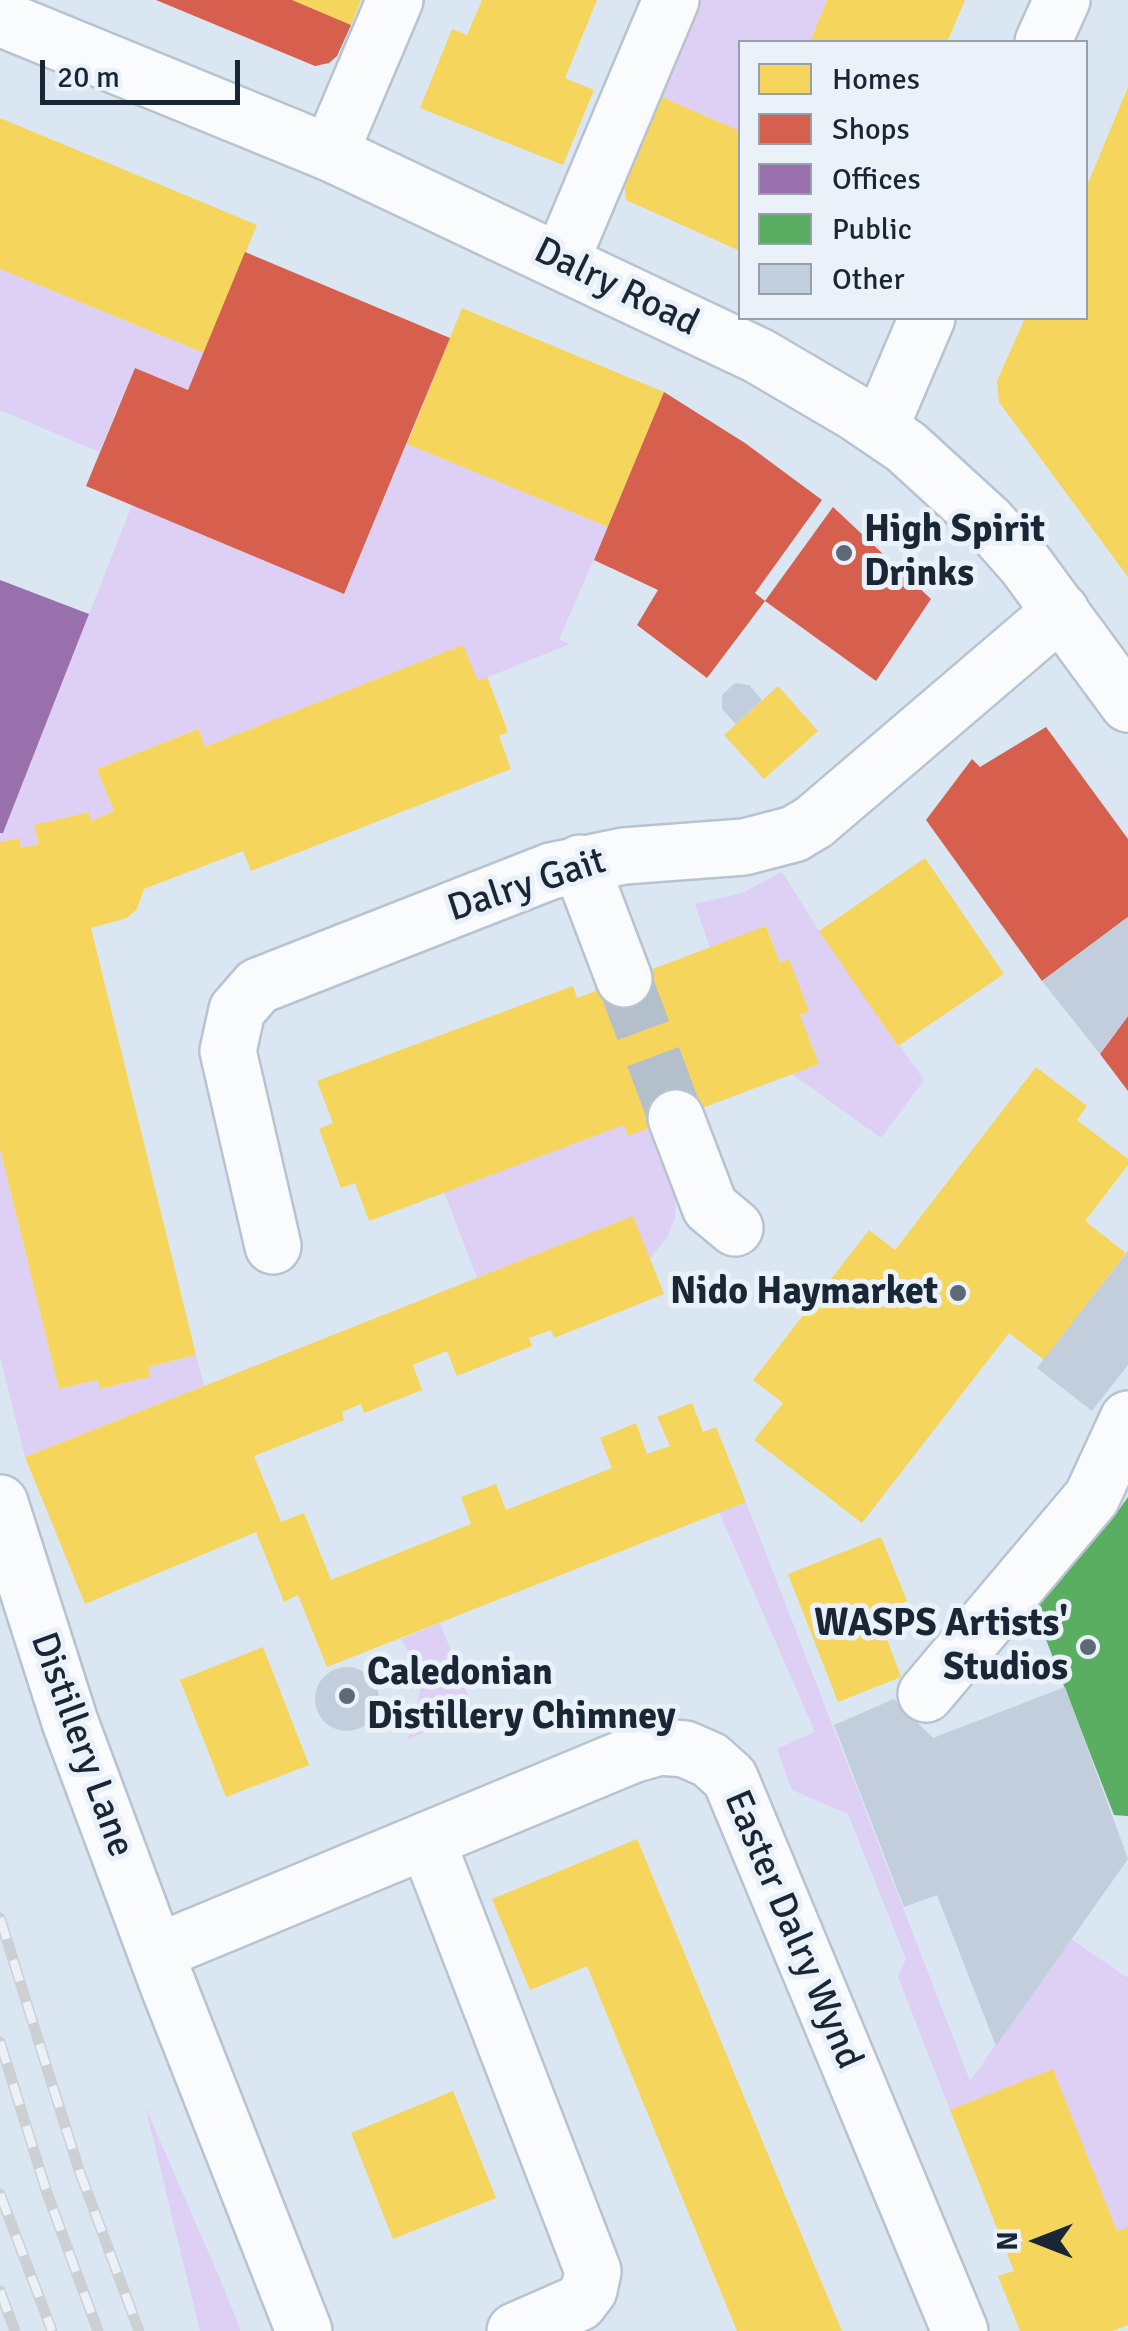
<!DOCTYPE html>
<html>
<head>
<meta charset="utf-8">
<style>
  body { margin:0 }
  #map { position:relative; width:1128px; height:2331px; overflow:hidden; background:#dae6f2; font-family:Signika,sans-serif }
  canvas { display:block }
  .legend { position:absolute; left:738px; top:40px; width:350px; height:280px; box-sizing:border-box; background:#eaf1f9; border:2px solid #96a0ab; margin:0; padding:12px 18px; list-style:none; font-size:30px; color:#192635 }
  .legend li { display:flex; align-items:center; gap:20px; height:50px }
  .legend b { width:50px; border:2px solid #96a0ab }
  .north { position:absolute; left:988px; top:2191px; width:100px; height:100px; -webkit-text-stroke:8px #eaf1f9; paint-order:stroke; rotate:270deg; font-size:28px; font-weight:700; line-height:40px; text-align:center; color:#192635 }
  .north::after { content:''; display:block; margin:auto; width:35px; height:45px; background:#192635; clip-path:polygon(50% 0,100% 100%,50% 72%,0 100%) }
  .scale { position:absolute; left:40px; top:60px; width:200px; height:45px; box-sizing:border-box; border:5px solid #192635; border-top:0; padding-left:12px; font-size:30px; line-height:35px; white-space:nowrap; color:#192635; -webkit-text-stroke:8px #eaf1f9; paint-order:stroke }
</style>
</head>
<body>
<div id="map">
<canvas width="1128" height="2331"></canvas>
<ul class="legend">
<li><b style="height:28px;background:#f6d55c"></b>Homes</li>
<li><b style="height:28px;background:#d6604d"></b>Shops</li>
<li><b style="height:28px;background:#9970ab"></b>Offices</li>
<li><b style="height:28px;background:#5aae61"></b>Public</li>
<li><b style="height:28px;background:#c2cedb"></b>Other</li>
</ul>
<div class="north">N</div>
<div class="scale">20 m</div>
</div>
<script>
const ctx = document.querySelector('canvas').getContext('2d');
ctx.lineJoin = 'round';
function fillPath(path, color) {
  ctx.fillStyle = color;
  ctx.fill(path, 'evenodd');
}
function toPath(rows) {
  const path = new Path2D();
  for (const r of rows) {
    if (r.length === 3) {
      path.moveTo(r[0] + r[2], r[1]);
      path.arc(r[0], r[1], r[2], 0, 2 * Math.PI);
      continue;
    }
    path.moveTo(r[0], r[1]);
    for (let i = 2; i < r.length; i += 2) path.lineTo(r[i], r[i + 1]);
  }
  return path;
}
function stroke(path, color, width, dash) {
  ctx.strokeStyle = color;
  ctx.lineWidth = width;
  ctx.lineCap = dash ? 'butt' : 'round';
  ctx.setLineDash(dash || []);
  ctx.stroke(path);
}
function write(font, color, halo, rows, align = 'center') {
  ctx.font = font + ' Signika,sans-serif';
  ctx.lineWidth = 10;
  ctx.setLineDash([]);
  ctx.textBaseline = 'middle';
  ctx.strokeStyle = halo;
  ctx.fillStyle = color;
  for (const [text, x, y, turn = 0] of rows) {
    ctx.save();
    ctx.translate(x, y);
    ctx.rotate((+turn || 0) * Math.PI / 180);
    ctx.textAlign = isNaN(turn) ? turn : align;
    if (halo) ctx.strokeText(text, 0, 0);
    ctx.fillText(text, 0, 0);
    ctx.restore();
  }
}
const green = toPath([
  [698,0,827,0,810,42,740,42,740,131,657,95],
  [0,269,204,353,188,390,135,368,99,452,0,410],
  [407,444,608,527,559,639,570,644,478,681,463,645,205,747,197,729,97,769,114,811,91,821,88,812,35,825,39,844,21,848,18,838,0,842,0,833,3,833,132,505,344,594],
  [782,872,819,931,924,1080,881,1138,792,1074,819,1064,800,1015,809,1011,788,960,780,963,767,927,710,948,695,904,742,893],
  [624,1125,651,1127,676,1191,675,1218,668,1236,649,1260,632,1217,477,1278,444,1192],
  [0,1149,59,1389,98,1380,101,1389,150,1377,148,1367,196,1355,204,1386,25,1457,0,1357],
  [746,1502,970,2081,1071,1939,1128,1978,1128,2227,1117,2231,1053,2070,950,2110,898,1977,906,1959,848,1814,792,1790,777,1749,815,1732,719,1512],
  [440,1623,475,1712,408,1739,415,1723,420,1689,415,1665,401,1639],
  [145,2106,223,2286,241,2331,200,2331]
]);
const homes = toPath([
  [292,0,361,0,351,25],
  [482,0,597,0,565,78,594,90,563,165,420,108,452,29,467,35],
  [827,0,965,0,947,42,810,42],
  [1128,87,1128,577,999,402,997,381,1025,318,1086,318,1086,188],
  [657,95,740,131,740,251,626,200,623,175],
  [0,118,257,225,204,353,0,269],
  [462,308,664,392,608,527,407,444],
  [463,645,478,681,487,677,508,732,499,736,511,769,251,871,243,851,144,889,137,909,127,918,91,928,196,1355,148,1367,150,1377,100,1389,98,1380,59,1389,0,1149,0,842,19,838,21,848,39,844,34,825,89,812,91,821,114,811,97,769,198,729,205,747],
  [778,686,818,731,764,779,724,735],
  [925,858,1004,974,898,1046,819,931],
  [766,926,780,963,789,959,809,1011,800,1015,819,1064,628,1136,624,1125,369,1221,355,1183,341,1188,319,1129,333,1123,317,1081,573,986,577,998],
  [1036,1067,1087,1106,1077,1120,1128,1159,1128,1165,1085,1221,1126,1253,1044,1360,1009,1333,862,1523,754,1440,783,1403,753,1380,869,1230,895,1250],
  [633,1216,664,1294,554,1338,551,1330,529,1338,532,1346,457,1376,447,1351,413,1365,422,1390,364,1413,361,1404,342,1412,344,1420,254,1456,281,1522,304,1513,331,1580,471,1524,461,1497,496,1484,506,1510,612,1468,600,1438,636,1423,647,1454,670,1446,657,1417,692,1403,703,1432,716,1427,746,1502,327,1667,298,1595,284,1602,256,1532,85,1604,25,1457],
  [881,1537,907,1601,877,1613,901,1677,838,1702,788,1574],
  [263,1647,309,1765,226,1797,180,1680],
  [637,1839,774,2169,842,2331,737,2331,587,1966,530,1990,492,1899],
  [1053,2069,1117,2231,1128,2227,1128,2325,1112,2331,1020,2331,998,2276,1014,2271,950,2110],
  [453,2091,496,2198,393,2239,351,2133]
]);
const shops = toPath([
  [156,0,292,0,351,25,337,56,329,63,315,66],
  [245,252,450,338,344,594,86,486,135,368,188,390],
  [664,392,745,443,822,500,755,593,765,601,833,507,931,599,876,681,765,601,707,678,637,625,658,590,594,560],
  [1046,727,1128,839,1128,917,1042,981,926,820,972,759,980,767],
  [1128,1016,1128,1091,1100,1054]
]);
const offices = toPath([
  [0,580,89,614,3,833,0,833]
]);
const public = toPath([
  [1128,1497,1128,1816,1114,1815,1033,1606,1110,1522]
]);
const building = toPath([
  [735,683,749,685,762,700,736,724,722,709,722,695],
  [1128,917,1128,1016,1100,1054,1042,981],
  [1128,1251,1128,1365,1092,1411,1037,1368],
  [347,1699,32],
  [1065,1687,1128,1859,996,2046,937,1895,904,1907,834,1725,894,1699,933,1738]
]);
const minorTunnel = toPath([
  [624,979,676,1118]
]);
const minor = toPath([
  [1043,42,1062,0],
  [330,153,395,0],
  [561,261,671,0],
  [880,428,927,318],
  [580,863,624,979],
  [676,1118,710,1207,735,1228],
  [273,1246,228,1051,237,1010,258,986,551,871,624,856,744,847,794,834,814,822,1061,611],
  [0,1503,70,1722,168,1985,304,2331],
  [926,1694,1092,1497,1128,1419],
  [427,1841,593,2271,589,2290,579,2303,515,2331],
  [157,1952,632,1755,660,1747,685,1749,710,1760,730,1778,960,2331]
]);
const major = toPath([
  [0,18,330,153,759,356,856,413,906,447,988,522,1025,564,1128,704]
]);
const rail = toPath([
  [0,1918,79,2170,139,2331],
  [0,2042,47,2193,98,2331],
  [0,2194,52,2331],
  [0,2291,15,2331]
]);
const markers = [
  [844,553,10,"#5d6977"],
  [958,1293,10,"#5d6977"],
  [1088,1647,10,"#5d6977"],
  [347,1696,10,"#5d6977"]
];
const streetNames = [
  ["Dalry Road",616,288,26],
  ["Dalry Gait",527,886,-18],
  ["Distillery Lane",81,1745,70],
  ["Easter Dalry Wynd",792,1930,67]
];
const poiNames = [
  ["High Spirit",864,531],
  ["Drinks",864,575],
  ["Nido Haymarket",938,1293,"right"],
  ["WASPS Artists'",1068,1625,"right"],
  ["Studios",1068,1669,"right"],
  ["Caledonian",367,1674],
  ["Distillery Chimney",367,1718]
];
fillPath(green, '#ddd0f4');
fillPath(homes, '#f6d55c');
fillPath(shops, '#d6604d');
fillPath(offices, '#9970ab');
fillPath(public, '#5aae61');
fillPath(building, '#c2cedb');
stroke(minorTunnel, '#b3c0cc', 55, [55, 28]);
stroke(minor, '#b7c3d0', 60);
stroke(major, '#b7c3d0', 60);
stroke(minor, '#f9fbfd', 55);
stroke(major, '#f9fbfd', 55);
stroke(rail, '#ccd0d3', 11);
stroke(rail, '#eaf1f9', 8, [22]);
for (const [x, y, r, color] of markers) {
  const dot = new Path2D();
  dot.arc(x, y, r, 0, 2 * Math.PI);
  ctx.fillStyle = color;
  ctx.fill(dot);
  stroke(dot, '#eaf1f9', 4);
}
write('38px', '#192635', '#eaf1f9', streetNames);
write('bold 38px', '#192635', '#eaf1f9', poiNames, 'left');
</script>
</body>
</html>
